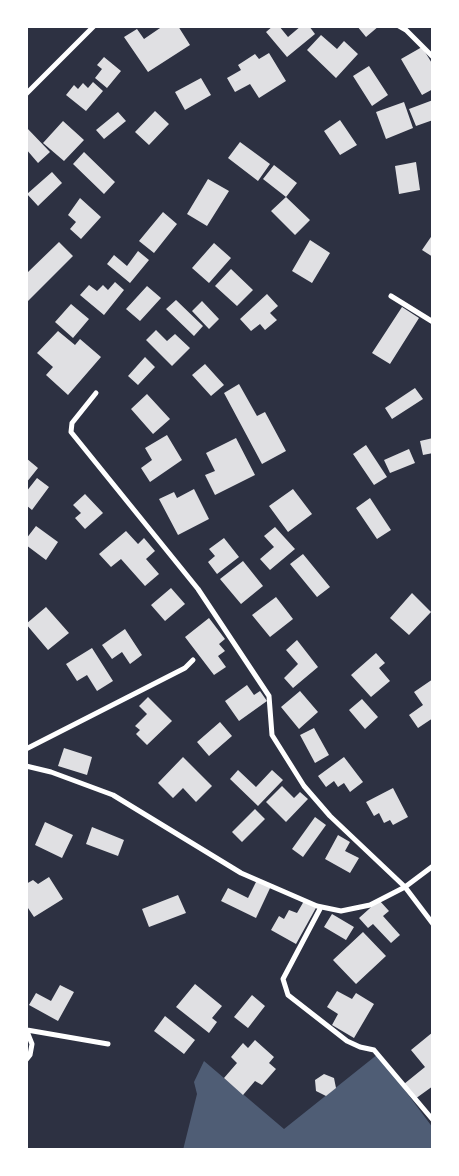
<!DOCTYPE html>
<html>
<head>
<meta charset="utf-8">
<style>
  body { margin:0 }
  #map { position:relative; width:459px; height:1176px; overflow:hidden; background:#2d3142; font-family:Rubik,sans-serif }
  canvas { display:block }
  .frame { position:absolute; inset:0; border:28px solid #fff; pointer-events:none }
</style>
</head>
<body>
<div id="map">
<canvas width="459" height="1176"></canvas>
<div class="frame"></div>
</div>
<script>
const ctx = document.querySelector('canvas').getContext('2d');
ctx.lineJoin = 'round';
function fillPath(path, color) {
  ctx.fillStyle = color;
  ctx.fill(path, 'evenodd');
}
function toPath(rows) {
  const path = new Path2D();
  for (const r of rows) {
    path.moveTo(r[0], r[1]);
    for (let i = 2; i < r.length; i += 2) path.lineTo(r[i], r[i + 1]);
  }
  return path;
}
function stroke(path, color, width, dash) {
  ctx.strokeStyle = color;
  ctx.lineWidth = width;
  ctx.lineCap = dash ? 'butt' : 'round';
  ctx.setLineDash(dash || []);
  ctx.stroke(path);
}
const water = toPath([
  [378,1054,433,1128,433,1150,183,1150,197,1094,194,1082,204,1061,284,1129]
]);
const building = toPath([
  [163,26,178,26,190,45,148,72,124,37,137,29,144,39],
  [273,26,279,26,288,37,301,26,309,26,315,34,287,57,266,32],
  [357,26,379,26,366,37],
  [321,35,337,49,344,41,358,54,336,78,307,50],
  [422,47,433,65,433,89,422,95,401,59],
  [269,53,286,81,259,98,250,84,235,92,227,78,241,70,238,65,255,54,259,59],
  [104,57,121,71,107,88,95,78,102,69,97,65],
  [369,66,388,95,372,106,353,76],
  [201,78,211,95,185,110,175,92],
  [93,82,103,91,86,111,66,95,74,85,78,89,83,83,88,88],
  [433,100,433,120,416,126,409,109],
  [404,102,413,128,386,139,376,112],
  [155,111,169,124,149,145,135,132],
  [118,112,126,121,104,139,96,130],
  [340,120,357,145,340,155,324,131],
  [63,121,84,140,64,161,43,143],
  [26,127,50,152,38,163,26,149],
  [240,142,270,164,258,181,228,158],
  [84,152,115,182,104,194,73,164],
  [416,162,420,190,399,194,395,166],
  [274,165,297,183,286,197,263,179],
  [52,172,62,183,38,206,27,194],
  [208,179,229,191,207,226,187,214],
  [286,197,310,220,295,235,271,211],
  [80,198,101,217,81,239,70,229,76,222,68,215],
  [163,212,177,224,154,253,139,241],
  [433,234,433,257,422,250],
  [310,240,330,253,312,283,292,271],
  [59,242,73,256,26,303,26,274],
  [214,243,231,258,209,283,192,268],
  [138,251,149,260,130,283,107,264,114,255,127,266],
  [231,269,253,290,237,306,215,286],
  [115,282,124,290,104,315,80,295,89,285,97,291,103,285,108,290],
  [147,286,161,298,140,321,126,309],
  [267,294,278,306,270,313,277,320,265,330,260,324,251,331,240,319],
  [176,300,203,326,194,336,166,309],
  [202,301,219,319,209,329,192,311],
  [71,304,89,319,73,338,55,322],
  [402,307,419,318,390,364,372,353],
  [156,330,167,341,175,334,190,348,172,366,146,340],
  [58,331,75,345,80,339,101,357,68,395,46,375,53,367,37,353],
  [145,357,155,367,138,385,128,376],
  [205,364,224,385,211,396,192,375],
  [239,384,257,416,265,412,286,451,262,464,224,393],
  [415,388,423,399,392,419,385,408],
  [147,394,170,419,153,434,131,409],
  [167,435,182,460,150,482,141,468,152,460,145,448],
  [236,438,255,475,215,495,205,475,215,471,206,453],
  [433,438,433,453,423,455,420,441],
  [366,445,387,477,374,485,353,454],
  [409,449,415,463,390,473,384,460],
  [26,458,38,468,26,483],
  [37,478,49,487,32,510,26,505,26,492],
  [194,489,209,519,178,535,159,499,174,492,177,498],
  [293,489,312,514,288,532,269,506],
  [85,494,103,513,85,529,75,518,81,513,73,505],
  [370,498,391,530,377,539,356,508],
  [36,526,58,542,46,560,26,545,26,539],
  [275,527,295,549,270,570,260,559,274,547,264,536],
  [126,531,138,544,144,538,155,551,146,559,159,574,145,586,121,559,111,567,99,554],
  [224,538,239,557,217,574,208,562,215,556,209,549],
  [303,554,330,587,317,597,290,564],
  [243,561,263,586,241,604,220,579],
  [171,588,185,604,165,621,151,605],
  [412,593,431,612,409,635,390,618],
  [276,597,293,619,270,637,252,615],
  [46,607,69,633,48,650,26,624],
  [209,618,225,639,219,644,225,651,218,656,226,667,214,675,185,637],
  [125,629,142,655,130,664,122,652,112,659,102,645],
  [297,640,318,667,293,688,284,678,298,664,286,650],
  [92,648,113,681,97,691,87,675,77,681,66,664],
  [376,653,385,663,379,668,390,681,371,697,351,675],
  [433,679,433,718,418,728,409,715,423,705,414,692],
  [247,685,254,695,260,691,267,701,239,721,225,701],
  [300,691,318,712,299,729,281,707],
  [148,697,172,721,147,745,136,734,140,730,135,726,147,714,139,706],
  [362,699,378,717,365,729,349,710],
  [220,722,232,736,209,756,197,742],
  [314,728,329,755,315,763,300,735],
  [64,748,92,757,87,775,58,766],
  [183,757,212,786,196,802,183,788,173,798,158,783],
  [344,757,363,782,350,792,344,783,338,787,334,781,326,787,318,776],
  [238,770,256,787,272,770,283,780,258,806,230,779],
  [282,786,294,798,300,792,308,799,286,822,266,802],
  [393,788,408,817,393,825,390,820,384,823,379,813,374,816,366,802],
  [255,809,265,819,242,842,232,832],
  [315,817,326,825,303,857,292,849],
  [45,822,73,835,62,858,35,845],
  [92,827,124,840,118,856,86,844],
  [338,835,350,842,345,851,359,858,350,873,325,859],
  [49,877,63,899,34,917,26,905,26,884,33,880,38,884],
  [257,880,271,886,256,918,221,901,228,888,248,898],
  [178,895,186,913,149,927,142,909],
  [379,900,389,911,383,916,400,935,391,943,373,924,368,928,359,918],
  [304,901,317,906,296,944,271,930,279,916,284,919,289,910,297,913],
  [332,914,354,927,346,940,324,927],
  [363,932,386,956,356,984,333,960],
  [195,984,222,1006,212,1018,217,1022,209,1033,176,1007],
  [60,985,74,992,58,1021,29,1005,36,993,51,1001],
  [337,991,352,999,356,993,374,1004,354,1038,332,1025,338,1014,327,1007],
  [252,995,265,1006,248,1028,234,1017],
  [165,1016,195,1040,184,1054,154,1031],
  [433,1032,433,1086,415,1099,404,1084,425,1067,411,1050],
  [255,1040,274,1057,269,1063,276,1069,262,1085,255,1081,243,1095,224,1078,237,1063,231,1057,243,1043,248,1048],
  [324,1074,334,1078,336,1088,326,1096,316,1091,315,1080]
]);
const minor = toPath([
  [399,26,406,30,433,57],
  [26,94,94,26],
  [391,296,433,322],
  [96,393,72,423,71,432,198,589,269,696,272,735,304,786,330,816,405,887,433,924],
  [26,749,185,668,193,660],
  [26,766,51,772,113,795,241,873,317,906,341,911,370,905,405,887,433,866],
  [321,907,283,979,288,995,347,1041,360,1047,374,1050,433,1120],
  [26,1029,32,1044,30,1055,26,1060],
  [27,1030,108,1044]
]);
fillPath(water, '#4f5d75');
fillPath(building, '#e0e0e3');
stroke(minor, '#fff', 5);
</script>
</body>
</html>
